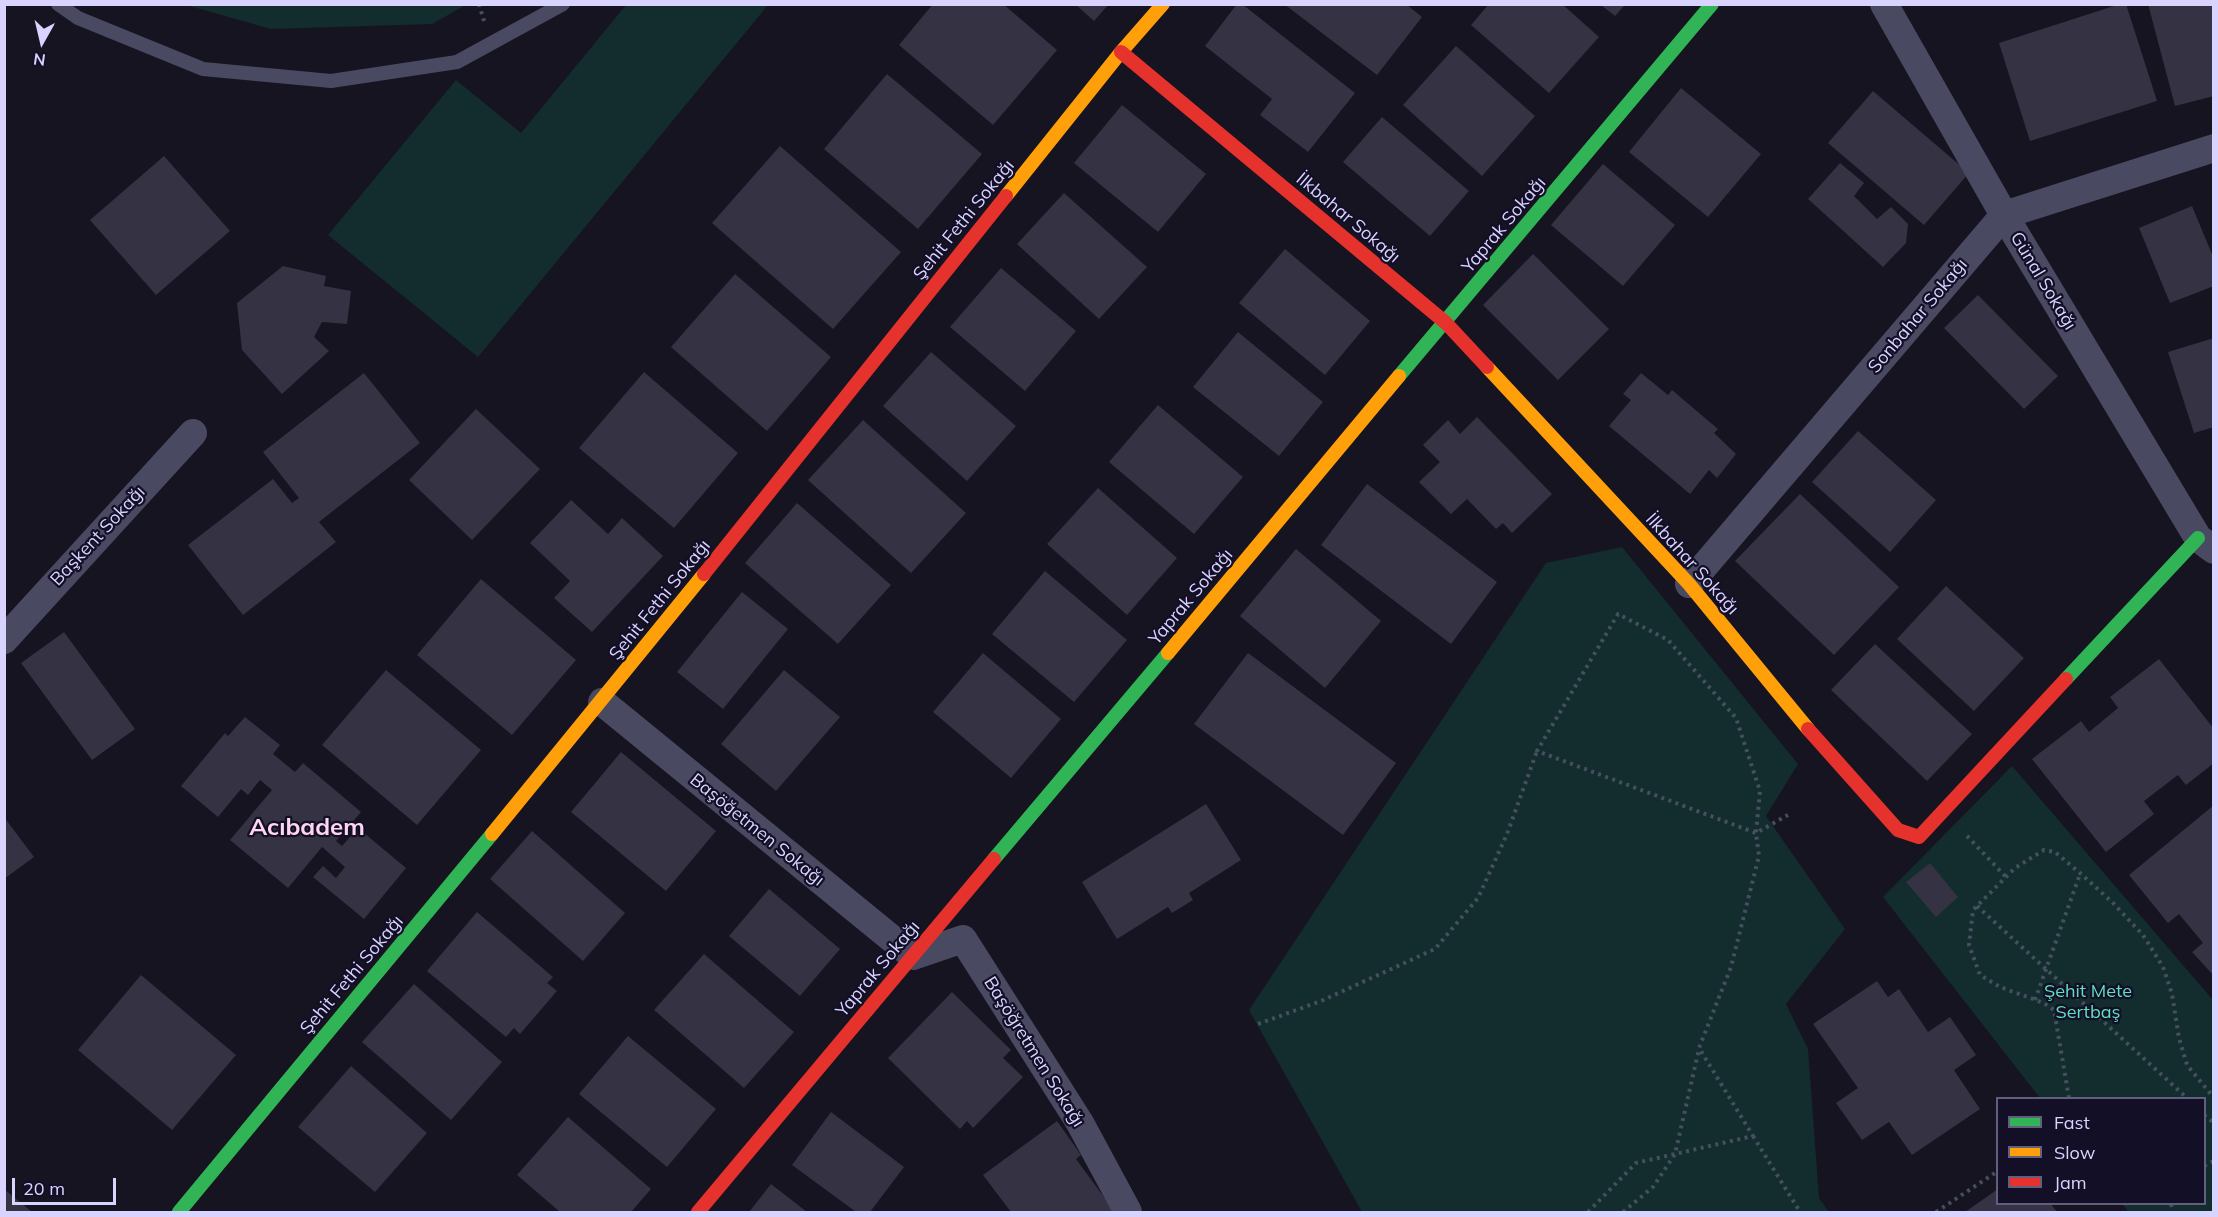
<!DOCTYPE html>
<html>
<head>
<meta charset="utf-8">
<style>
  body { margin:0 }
  #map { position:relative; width:2218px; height:1217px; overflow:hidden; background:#161421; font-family:Mulish,sans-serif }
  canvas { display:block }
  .frame { position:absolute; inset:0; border:6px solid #d9d4ff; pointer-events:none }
  .legend { position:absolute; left:1996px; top:1097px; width:210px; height:108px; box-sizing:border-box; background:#130f26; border:2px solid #625e7d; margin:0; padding:8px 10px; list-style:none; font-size:18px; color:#d9d4ff }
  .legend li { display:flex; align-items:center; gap:12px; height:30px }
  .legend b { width:30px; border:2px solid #625e7d }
  .north { position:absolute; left:12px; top:12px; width:60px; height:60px; -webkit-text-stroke:4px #130f26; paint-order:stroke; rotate:188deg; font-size:16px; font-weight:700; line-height:24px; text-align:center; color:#d9d4ff }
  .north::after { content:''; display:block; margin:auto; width:21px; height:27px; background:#d9d4ff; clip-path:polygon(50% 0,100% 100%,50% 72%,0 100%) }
  .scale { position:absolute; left:12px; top:1178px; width:104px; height:27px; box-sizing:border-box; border:3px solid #d9d4ff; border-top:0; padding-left:8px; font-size:18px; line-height:21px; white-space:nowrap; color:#d9d4ff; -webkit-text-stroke:4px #130f26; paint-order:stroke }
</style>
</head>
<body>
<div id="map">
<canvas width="2218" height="1217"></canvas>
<div class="frame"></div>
<ul class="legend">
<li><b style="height:8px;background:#30b455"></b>Fast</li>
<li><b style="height:8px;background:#ff9f0a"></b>Slow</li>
<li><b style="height:8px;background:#e5322d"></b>Jam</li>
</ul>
<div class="north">N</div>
<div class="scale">20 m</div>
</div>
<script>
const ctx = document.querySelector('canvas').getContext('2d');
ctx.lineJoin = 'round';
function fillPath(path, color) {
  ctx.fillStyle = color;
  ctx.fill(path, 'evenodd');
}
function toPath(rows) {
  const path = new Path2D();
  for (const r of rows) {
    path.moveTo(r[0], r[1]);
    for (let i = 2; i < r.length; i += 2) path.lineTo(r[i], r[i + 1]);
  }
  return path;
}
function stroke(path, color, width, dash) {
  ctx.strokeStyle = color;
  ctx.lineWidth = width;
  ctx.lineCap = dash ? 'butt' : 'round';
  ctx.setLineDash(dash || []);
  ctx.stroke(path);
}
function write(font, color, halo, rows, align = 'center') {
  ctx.font = font + ' Mulish,sans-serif';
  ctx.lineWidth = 4.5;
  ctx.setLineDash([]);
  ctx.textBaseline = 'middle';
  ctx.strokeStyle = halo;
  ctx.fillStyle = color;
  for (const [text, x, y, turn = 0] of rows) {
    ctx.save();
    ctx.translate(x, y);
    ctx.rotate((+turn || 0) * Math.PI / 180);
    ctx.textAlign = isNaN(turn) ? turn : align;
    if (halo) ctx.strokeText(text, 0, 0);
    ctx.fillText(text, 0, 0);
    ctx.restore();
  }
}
const green = toPath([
  [186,5,465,4,466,5,432,24,271,29],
  [626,5,768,5,478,357,328,235,456,80,521,133],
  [1622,547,1798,764,1766,816,1845,929,1786,1004,1808,1049,1819,1198,1829,1212,1362,1212,1249,1010,1546,563],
  [2012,766,2213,1000,2213,1212,2129,1212,2122,1204,2204,1204,2204,1098,2040,1098,1883,897]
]);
const building = toPath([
  [933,4,1003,4,1057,50,993,125,899,45],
  [1075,4,1109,4,1094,21],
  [1237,4,1242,4,1355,93,1308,152,1260,115,1272,99,1205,46],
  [1284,4,1406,4,1422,17,1377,75],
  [1489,4,1562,4,1599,37,1549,93,1471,25],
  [2120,4,2126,4,2157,101,2030,141,1999,43],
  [2148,4,2214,4,2214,96,2175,106],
  [1601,5,1625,5,1615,16],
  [1456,46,1535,116,1482,176,1403,105],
  [887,74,982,154,918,229,824,149],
  [1681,88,1761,154,1708,217,1629,152],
  [1873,91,1969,173,1924,225,1828,143],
  [1122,105,1206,174,1158,232,1074,163],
  [1382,117,1469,191,1430,236,1343,162],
  [780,146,901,252,833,329,712,223],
  [164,156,230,231,156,295,90,220],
  [1840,163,1864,183,1854,196,1877,219,1891,207,1908,224,1906,243,1883,267,1808,199],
  [1603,164,1675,225,1623,286,1551,225],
  [1064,193,1147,267,1099,319,1017,244],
  [2192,206,2214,259,2214,286,2170,303,2139,228],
  [1285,249,1370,321,1325,375,1239,303],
  [1533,254,1609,329,1558,380,1483,305],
  [283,266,326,276,324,286,351,291,347,324,322,322,314,337,329,351,282,394,242,350,237,303],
  [1001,268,1076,331,1025,391,950,327],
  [735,274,831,357,767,431,671,347],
  [1978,295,2058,376,2024,409,1944,328],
  [1238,332,1323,402,1279,456,1193,387],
  [2214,338,2214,427,2194,433,2168,352],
  [931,352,1016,426,967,481,883,406],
  [644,372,738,453,674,528,579,448],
  [364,373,420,443,319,522,336,542,243,615,188,545,273,479,292,503,299,498,263,452],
  [1641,373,1668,395,1672,390,1718,429,1714,433,1736,454,1717,478,1709,470,1690,494,1609,426,1631,400,1623,394],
  [1158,405,1243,477,1194,534,1109,462],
  [476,409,540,469,472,540,409,480],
  [1477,417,1552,494,1512,533,1503,523,1496,529,1467,499,1451,514,1419,482,1440,462,1423,445,1448,420,1460,434],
  [863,420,966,513,911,573,808,480],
  [1858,431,1936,500,1890,552,1812,482],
  [1367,484,1497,582,1451,644,1321,545],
  [1098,488,1177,558,1127,615,1047,544],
  [1800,494,1899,587,1834,655,1735,561],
  [571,500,608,534,622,518,663,556,592,632,554,598,570,581,530,543],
  [797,503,891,585,838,644,745,563],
  [1296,549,1381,621,1325,688,1240,616],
  [1045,571,1127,640,1074,702,992,634],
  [481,579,576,660,512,735,417,655],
  [1946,586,2024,658,1974,711,1897,639],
  [742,592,788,629,723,709,677,672],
  [64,632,135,729,92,760,21,663],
  [1875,644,1972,734,1927,781,1831,690],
  [983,653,1061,719,1011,778,933,712],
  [1248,653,1396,763,1343,835,1194,724],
  [2159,659,2214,729,2214,763,2186,785,2178,775,2144,801,2154,814,2106,852,2032,759,2081,721,2089,732,2118,708,2110,697],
  [386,670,481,750,417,825,322,745],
  [784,670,840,717,776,791,721,744],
  [245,717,280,745,273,754,295,772,303,763,361,812,336,841,342,846,358,828,406,868,364,919,313,877,323,866,336,878,345,867,322,847,288,888,230,840,272,790,260,780,248,795,241,789,218,817,181,786,225,733,228,736],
  [621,752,716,831,666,891,571,812],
  [1206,804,1241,860,1189,893,1193,900,1172,913,1168,907,1117,939,1082,882],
  [2214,805,2214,976,2192,952,2203,943,2179,914,2168,923,2129,875],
  [4,817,34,857,4,879],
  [532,831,625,913,583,961,490,879],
  [1930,863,1958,897,1936,917,1906,882],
  [769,889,840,949,800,996,729,936],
  [477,912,553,977,547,983,557,991,520,1034,514,1028,506,1037,427,971],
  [704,954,794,1032,744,1088,654,1010],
  [141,975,236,1055,172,1130,78,1050],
  [1877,981,1888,997,1899,989,1928,1032,1950,1017,1976,1055,1954,1070,1980,1109,1912,1155,1889,1122,1862,1140,1836,1103,1858,1088,1813,1024],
  [414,984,502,1062,451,1120,362,1042],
  [952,992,1011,1050,1003,1058,1023,1077,973,1128,967,1121,960,1129,888,1058],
  [628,1036,716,1109,667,1167,579,1094],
  [351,1066,427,1133,375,1192,298,1127],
  [831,1112,904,1167,870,1212,856,1212,792,1165],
  [568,1117,651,1189,631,1212,560,1212,517,1175],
  [1057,1121,1081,1155,1076,1159,1115,1212,1011,1212,983,1175],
  [771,1184,807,1212,749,1212],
  [4,1189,32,1212,4,1212],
  [1998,1189,1998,1204,2051,1204,2057,1212,1965,1212]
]);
const path = toPath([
  [479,4,484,21],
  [1967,836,2006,877],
  [1977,906,2187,1098],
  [2035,1000,2080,874],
  [1258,1024,1321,1001,1435,949,1478,898,1507,834,1537,751],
  [2069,1098,2054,1010,2044,1003,2000,987,1980,975,1969,945,1973,910,2015,868,2044,850,2055,852,2080,873,2112,902,2143,935,2163,967,2172,994,2179,1038,2187,1065,2214,1098],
  [2204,1115,2214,1123],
  [1753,1136,1800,1212],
  [2204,1166,2214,1161],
  [2171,1204,2173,1212],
  [1588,1212,1636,1163,1753,1136,1699,1048,1731,967,1759,856,1756,833,1760,791,1736,718,1668,640,1618,614,1537,751,1756,833,1788,815],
  [1623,1212,1653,1187,1675,1154,1699,1049],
  [1936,1212,1998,1171]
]);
const lane = toPath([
  [58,4,78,18,203,69,331,81,457,62,563,4]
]);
const street = toPath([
  [1884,4,2004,215,2198,538,2214,550],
  [1689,584,2004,215,2214,148],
  [4,640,193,433],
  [602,702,913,956,963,939,1080,1123,1128,1212]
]);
const fast = toPath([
  [1399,376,1712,4],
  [2066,679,2198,538],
  [994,859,1168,653],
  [179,1212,492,834]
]);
const slow = toPath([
  [1006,196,1121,52,1163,4],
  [1487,367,1689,584,1808,729],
  [1168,653,1399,376],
  [492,834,704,574]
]);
const jam = toPath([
  [1121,52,1446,323,1487,367],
  [704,574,1006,196],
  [1808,729,1898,830,1919,837,2066,679],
  [698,1212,994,859]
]);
const streetNames = [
  ["İlkbahar Sokağı",1348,218,40],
  ["Şehit Fethi Sokağı",964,220,-51],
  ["Yaprak Sokağı",1504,225,-50],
  ["Günal Sokağı",2043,281,59],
  ["Sonbahar Sokağı",1918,316,-50],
  ["Başkent Sokağı",98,536,-47],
  ["İlkbahar Sokağı",1692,564,48],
  ["Yaprak Sokağı",1191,597,-50],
  ["Şehit Fethi Sokağı",660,600,-51],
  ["Başöğetmen Sokağı",757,830,39],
  ["Yaprak Sokağı",878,969,-50],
  ["Şehit Fethi Sokağı",352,975,-50],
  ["Başöğretmen Sokağı",1034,1052,58]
];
const parkNames = [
  ["Şehit Mete",2088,992],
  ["Sertbaş",2088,1013]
];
const districtNames = [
  ["Acıbadem",307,828]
];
fillPath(green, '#132c2d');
fillPath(building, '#343243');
stroke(path, '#44505f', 4, [3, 4.5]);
stroke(lane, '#4a4962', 14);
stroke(street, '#4a4962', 28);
stroke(fast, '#30b455', 14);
stroke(slow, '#ff9f0a', 14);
stroke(jam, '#e5322d', 14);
write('18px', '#d9d4ff', '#130f26', streetNames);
write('18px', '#5fe0c0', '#130f26', parkNames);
write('bold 24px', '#ffd6f0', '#130f26', districtNames);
</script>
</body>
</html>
